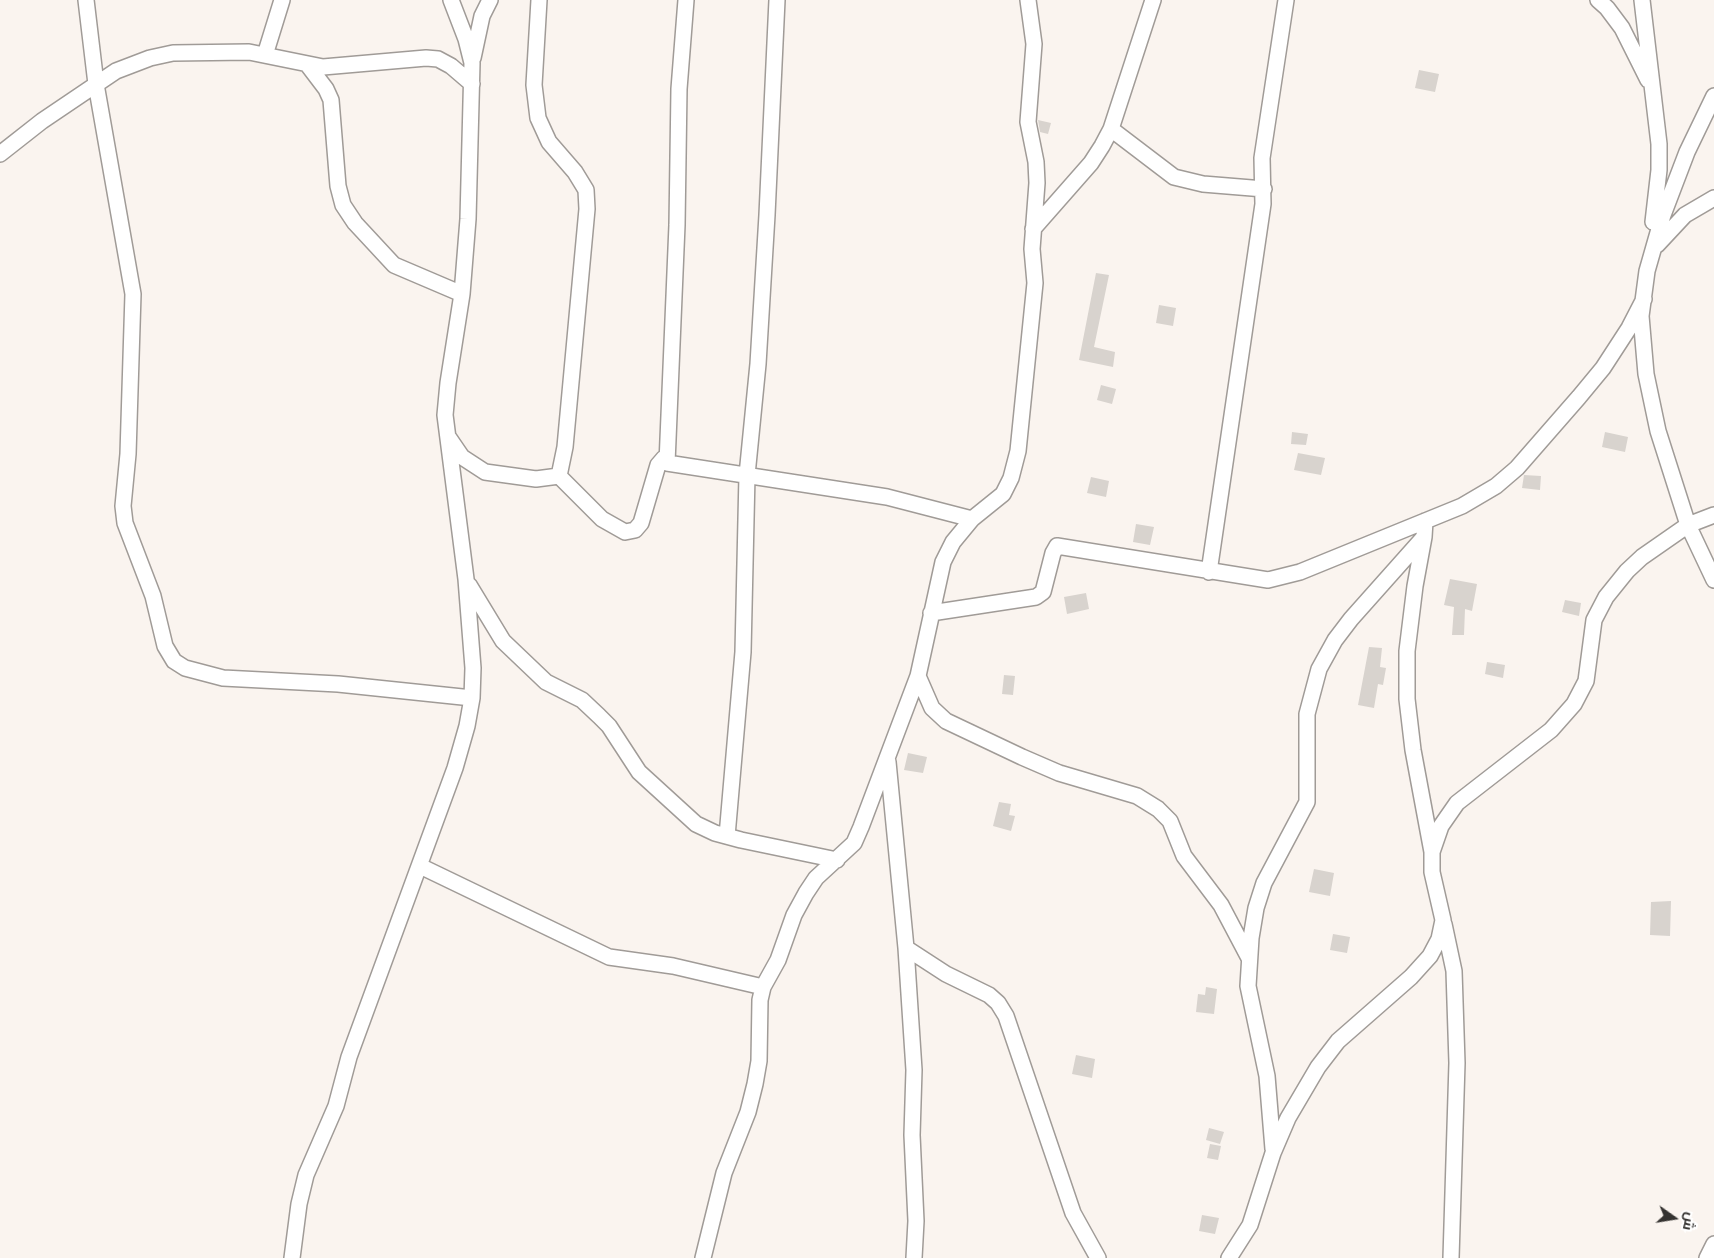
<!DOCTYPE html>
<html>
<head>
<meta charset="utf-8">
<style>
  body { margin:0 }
  #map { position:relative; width:1714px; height:1258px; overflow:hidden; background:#faf4ef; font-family:Spectral,Cairo,serif }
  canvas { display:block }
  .north { position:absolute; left:1649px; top:1193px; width:50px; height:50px; -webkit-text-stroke:4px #fff; paint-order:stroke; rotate:103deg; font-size:14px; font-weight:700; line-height:20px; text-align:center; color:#343230 }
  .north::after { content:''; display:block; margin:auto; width:18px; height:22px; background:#343230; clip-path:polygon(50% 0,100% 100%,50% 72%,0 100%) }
</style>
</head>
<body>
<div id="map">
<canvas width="1714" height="1258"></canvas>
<div class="north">ش</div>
</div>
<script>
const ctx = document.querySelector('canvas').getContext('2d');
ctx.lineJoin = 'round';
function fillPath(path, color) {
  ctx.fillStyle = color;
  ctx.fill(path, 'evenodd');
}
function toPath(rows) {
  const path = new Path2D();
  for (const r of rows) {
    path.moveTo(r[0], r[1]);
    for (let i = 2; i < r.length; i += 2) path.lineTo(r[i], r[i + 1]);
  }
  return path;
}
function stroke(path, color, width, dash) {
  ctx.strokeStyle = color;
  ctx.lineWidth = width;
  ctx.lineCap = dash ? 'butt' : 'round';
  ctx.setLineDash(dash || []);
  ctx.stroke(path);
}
const building = toPath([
  [1419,70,1439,74,1435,92,1415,88],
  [1038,120,1051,123,1048,134,1040,132],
  [1096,273,1109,275,1094,347,1115,352,1113,367,1079,360],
  [1159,305,1176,308,1173,326,1156,323],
  [1101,385,1116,389,1112,404,1097,400],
  [1292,432,1308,434,1306,445,1291,444],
  [1605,432,1628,437,1625,452,1602,447],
  [1298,453,1325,458,1321,475,1294,470],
  [1524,475,1541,476,1540,490,1522,488],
  [1091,477,1109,481,1106,497,1087,493],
  [1136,524,1154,527,1150,545,1133,542],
  [1450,579,1477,584,1472,611,1465,609,1464,635,1452,635,1454,607,1444,605],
  [1086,593,1089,609,1067,614,1064,597],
  [1565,600,1581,603,1579,616,1562,612],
  [1369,647,1382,648,1380,667,1386,668,1383,685,1378,684,1374,708,1358,705],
  [1487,662,1505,665,1503,678,1485,674],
  [1004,675,1015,676,1013,695,1002,694],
  [908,753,927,757,923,773,904,770],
  [999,802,1011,804,1009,815,1015,816,1011,831,993,826],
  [1314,869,1334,873,1330,896,1309,892],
  [1671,901,1670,936,1650,935,1651,902],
  [1333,934,1350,937,1347,953,1330,950],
  [1206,987,1217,989,1214,1014,1196,1012,1198,994,1205,995],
  [1076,1055,1095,1059,1092,1078,1072,1074],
  [1209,1128,1224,1132,1220,1144,1206,1140],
  [1210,1144,1221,1146,1218,1160,1207,1158],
  [1202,1215,1219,1218,1215,1234,1199,1231]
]);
const street = toPath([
  [86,0,96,84,133,294,128,454,123,506,125,523,153,596,165,646,174,661,185,668,223,678,338,684,472,698],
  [539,0,534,85,538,118,549,142,575,172,586,190,587,209,565,447,559,476],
  [1598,0,1607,8,1622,28,1648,80],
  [1642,0,1659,144,1659,170,1653,222],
  [265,55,282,0],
  [473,58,482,16,490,0],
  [307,64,326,89,331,100,338,186,343,205,355,223,394,265,462,294],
  [1714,96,1687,152,1663,215,1647,271,1641,316,1646,374,1658,431,1688,525,1714,580],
  [1111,129,1174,177,1203,184,1264,189],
  [0,154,42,121,116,71,150,58,173,53,249,52,323,67,426,58,438,59,451,66,472,84],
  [1033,229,1091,163,1102,146,1111,129,1153,0],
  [1657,245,1685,215,1714,198],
  [449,438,462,457,485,472,536,479,559,476],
  [667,463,677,225,679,89,686,0],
  [559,476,602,519,625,532,635,530,641,523,658,465,664,458,667,463,887,497,972,519],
  [1424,537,1415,586,1407,651,1407,699,1413,750,1432,852],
  [1209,572,1263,204,1262,158,1286,0],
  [469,585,503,641,546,682,582,700,599,716,609,726,639,772,696,824,715,833,741,840,837,860],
  [931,613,1036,597,1043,592,1053,553,1057,546,1268,580,1300,572,1462,506,1496,486,1517,468,1579,397,1603,368,1629,328,1644,299],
  [918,676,932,708,946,721,1022,757,1059,773,1137,796,1158,809,1170,821,1184,856,1221,905,1249,958],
  [888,762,906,948,914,1070,912,1135,916,1221,914,1258],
  [727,836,743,652,747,475,758,364,767,215,777,0],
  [420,866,609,957,673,966,763,987],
  [1444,924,1454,971,1457,1063,1451,1258],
  [906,948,946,974,989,995,998,1003,1006,1016,1073,1213,1098,1258],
  [1273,1149,1267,1076,1248,986,1251,938,1256,908,1264,883,1307,802,1307,714,1319,669,1335,640,1351,619,1424,537,1425,521],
  [292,1258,299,1204,306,1175,336,1106,349,1057,455,768,467,726,472,698,473,668,466,579,445,415,448,383,462,294,468,219,472,63,466,39,451,0],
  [703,1258,724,1173,748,1112,755,1084,759,1061,760,1000,763,987,778,960,794,915,806,893,816,878,854,843,861,827,918,676,943,562,953,542,972,519,1003,494,1011,478,1018,451,1035,283,1032,249,1037,183,1036,162,1028,122,1034,44,1028,0],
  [1229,1258,1250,1225,1273,1153,1288,1118,1318,1067,1338,1041,1411,977,1430,956,1439,939,1443,920,1432,872,1432,852,1441,826,1457,803,1551,730,1574,704,1586,681,1594,620,1606,597,1627,571,1642,557,1688,525,1714,515],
  [1707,1258,1714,1244]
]);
fillPath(building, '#d8d3ce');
stroke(street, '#a09b97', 18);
stroke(street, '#fff', 15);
</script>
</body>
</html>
